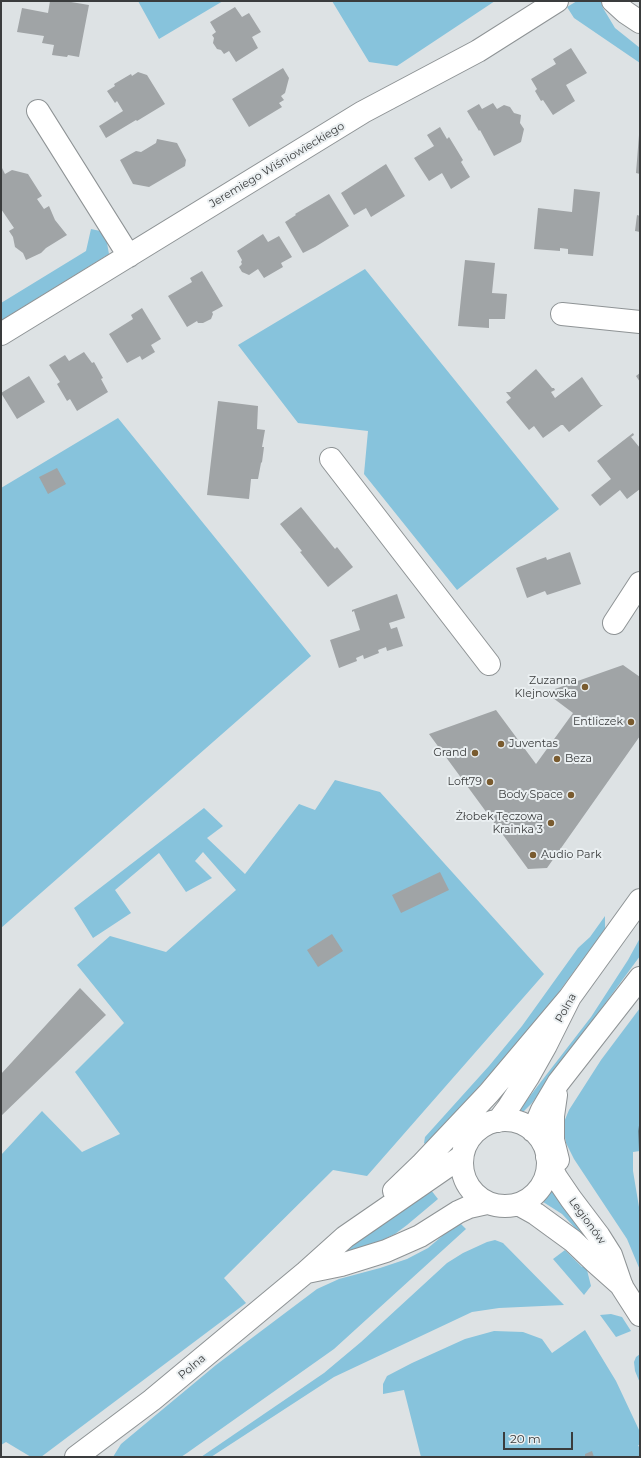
<!DOCTYPE html>
<html>
<head>
<meta charset="utf-8">
<style>
  body { margin:0 }
  #map { position:relative; width:641px; height:1458px; overflow:hidden; background:#dde2e4; font-family:Montserrat,sans-serif }
  canvas { display:block }
  .frame { position:absolute; inset:0; border:2px solid #3a3c3d; pointer-events:none }
  .scale { position:absolute; left:503px; top:1432px; width:70px; height:18px; box-sizing:border-box; border:2px solid #3a3c3d; border-top:0; padding-left:5px; font-size:12px; line-height:14px; white-space:nowrap; color:#3a3c3d; -webkit-text-stroke:3px #eaeff1; paint-order:stroke }
</style>
</head>
<body>
<div id="map">
<canvas width="641" height="1458"></canvas>
<div class="frame"></div>
<div class="scale">20 m</div>
</div>
<script>
const ctx = document.querySelector('canvas').getContext('2d');
ctx.lineJoin = 'round';
function fillPath(path, color) {
  ctx.fillStyle = color;
  ctx.fill(path, 'evenodd');
}
function toPath(rows) {
  const path = new Path2D();
  for (const r of rows) {
    if (r.length === 3) {
      path.moveTo(r[0] + r[2], r[1]);
      path.arc(r[0], r[1], r[2], 0, 2 * Math.PI);
      continue;
    }
    path.moveTo(r[0], r[1]);
    for (let i = 2; i < r.length; i += 2) path.lineTo(r[i], r[i + 1]);
  }
  return path;
}
function stroke(path, color, width, dash) {
  ctx.strokeStyle = color;
  ctx.lineWidth = width;
  ctx.lineCap = dash ? 'butt' : 'round';
  ctx.setLineDash(dash || []);
  ctx.stroke(path);
}
function write(font, color, halo, rows, align = 'center') {
  ctx.font = font + ' Montserrat,sans-serif';
  ctx.lineWidth = 4;
  ctx.setLineDash([]);
  ctx.textBaseline = 'middle';
  ctx.strokeStyle = halo;
  ctx.fillStyle = color;
  for (const [text, x, y, turn = 0] of rows) {
    ctx.save();
    ctx.translate(x, y);
    ctx.rotate((+turn || 0) * Math.PI / 180);
    ctx.textAlign = isNaN(turn) ? turn : align;
    if (halo) ctx.strokeText(text, 0, 0);
    ctx.fillText(text, 0, 0);
    ctx.restore();
  }
}
const green = toPath([
  [138,1,223,1,159,39],
  [332,1,495,1,397,66,369,62],
  [577,1,601,1,603,8,615,28,640,48,640,63,574,18,567,7],
  [91,229,105,232,109,254,5,318,6,320,1,324,1,303,86,251],
  [365,269,559,509,457,590,364,474,368,431,298,423,238,345],
  [118,418,311,656,1,928,1,488],
  [335,780,380,792,544,974,367,1176,333,1170,224,1278,246,1303,41,1457,31,1457,6,1442,1,1445,1,1155,42,1111,82,1152,120,1134,75,1072,124,1023,77,965,110,936,166,952,236,890,203,852,195,861,212,878,186,892,159,853,115,890,131,913,93,938,74,908,204,808,223,826,207,838,245,874,299,804,315,810],
  [605,916,605,929,542,1015,427,1146,424,1143,425,1137,489,1066,522,1026,578,948,590,937],
  [640,938,640,956,532,1103,519,1116,519,1111,523,1105,591,1017,628,960],
  [640,1008,640,1151,633,1152,633,1171,640,1213,640,1270,627,1239,574,1159,566,1143,564,1133,564,1122,569,1110,601,1060],
  [553,1183,594,1248,562,1214,540,1200],
  [427,1185,438,1199,407,1225,395,1234,378,1242,346,1254,338,1252,388,1221],
  [461,1224,466,1229,334,1349,187,1453,181,1457,113,1457,121,1444,216,1365,317,1289,339,1279,380,1268,407,1259,428,1248,454,1226],
  [495,1240,503,1243,564,1305,499,1308,472,1312,334,1377,211,1457,201,1457,324,1373,361,1342,447,1263,463,1253,487,1242],
  [565,1250,582,1267,586,1266,591,1286,584,1295,553,1259],
  [611,1314,622,1317,631,1331,616,1337,600,1315],
  [585,1330,616,1381,640,1432,640,1445,638,1445,640,1449,640,1457,421,1457,404,1390,383,1394,383,1384,387,1376,412,1363,465,1339,494,1331,523,1332,542,1339,552,1353],
  [640,1354,640,1383,635,1371,634,1362,636,1357]
]);
const building = toPath([
  [50,1,65,1,89,5,79,57,68,55,67,57,52,55,54,45,42,43,44,36,17,32,22,8,48,13],
  [235,7,242,17,249,13,261,32,252,37,258,48,236,62,229,51,224,54,221,50,217,49,213,43,214,38,212,35,216,32,210,22],
  [571,48,587,73,566,85,575,101,553,115,543,100,541,101,535,91,537,89,531,79,556,64,553,59],
  [283,68,289,78,285,93,281,96,284,100,279,103,282,107,249,127,232,99],
  [138,72,147,75,165,104,137,121,136,120,106,138,99,126,123,111,117,101,115,103,107,91,115,86,114,84,131,74,132,76],
  [493,103,497,109,504,105,510,107,514,113,521,115,520,123,524,129,521,142,494,156,480,130,479,131,467,111,479,104,482,109],
  [440,127,447,139,449,137,463,160,461,162,470,177,451,189,442,173,429,181,414,158,434,146,427,135],
  [639,135,640,135,640,174,636,173],
  [157,139,177,143,186,160,185,166,149,187,133,184,120,160,136,151,141,152,156,143],
  [386,164,405,196,371,217,366,208,354,215,341,193],
  [1,166,5,174,12,170,28,174,42,196,37,199,44,209,49,206,55,220,67,235,46,248,41,253,26,260,23,253,15,247,13,237,9,231,14,228,1,209],
  [574,189,600,192,593,256,568,254,568,249,560,248,560,251,534,249,538,208,572,212],
  [329,194,349,226,315,247,303,253,285,222,296,215,295,214],
  [637,215,640,216,640,232,635,231],
  [263,234,268,242,279,236,292,257,281,263,283,267,264,278,258,269,249,275,242,272,239,267,242,264,241,262,242,260,237,251],
  [465,260,495,263,492,293,507,294,505,319,489,319,489,328,458,326],
  [202,271,223,306,212,312,213,314,211,319,203,323,198,323,197,321,187,327,168,296,192,282,190,278],
  [142,308,161,339,151,345,155,352,142,360,140,356,127,363,109,334,133,319,131,315],
  [84,352,92,363,94,362,103,378,101,379,108,392,77,411,70,399,67,401,57,384,60,382,49,365,65,355,69,361],
  [536,369,552,388,554,388,555,390,551,392,555,398,582,377,601,405,603,405,569,432,563,425,561,425,543,438,534,426,529,430,506,402,511,398,506,392,510,392],
  [640,373,640,382,636,376],
  [29,376,45,402,17,419,1,393],
  [218,401,258,406,257,429,265,430,262,447,264,447,262,462,261,463,258,479,251,479,249,499,207,495],
  [633,433,634,435,631,437,640,448,640,489,627,499,620,490,600,506,591,495,611,479,597,461],
  [57,468,66,484,48,494,39,477],
  [301,507,335,549,337,547,353,567,328,587,300,552,302,551,280,524],
  [570,552,581,584,547,595,545,591,527,598,516,568,546,557,547,560],
  [397,594,405,618,389,623,391,629,397,627,403,646,387,651,386,647,378,650,379,653,364,659,363,655,356,658,357,661,339,668,330,640,360,630,354,611,352,612,352,610],
  [623,665,640,677,640,736,547,868,528,869,429,734,496,710,536,764,573,713,549,695,552,690],
  [440,872,449,890,401,913,392,895],
  [332,934,343,951,318,967,307,950],
  [80,988,106,1015,1,1116,1,1074],
  [592,1451,594,1457,585,1457,585,1454]
]);
const minor = toPath([
  [613,1,625,12,640,22],
  [38,111,129,256],
  [562,314,640,322],
  [1,334,363,112,478,51,557,1],
  [331,459,489,664],
  [614,623,640,583]
]);
const tertiary = toPath([
  [556,1095,553,1116,553,1140,558,1160],
  [505,1163,43],
  [498,1121,508,1108,528,1077,546,1045,570,997,640,900],
  [533,1131,542,1110,558,1083,640,978],
  [547,1157,556,1177,571,1199,599,1236,611,1255,622,1287,640,1315],
  [394,1191,421,1165,489,1093,570,997],
  [518,1204,536,1214,573,1241,595,1262,622,1286],
  [307,1272,341,1265,386,1251,420,1236,458,1212,469,1207,487,1203],
  [76,1457,152,1400,306,1272,345,1237,461,1157]
]);
const tram = toPath([
  [640,1120,639,1131,640,1168]
]);
const markers = [
  [585,687,4,"#795b2f"],
  [631,722,4,"#795b2f"],
  [501,744,4,"#795b2f"],
  [475,753,4,"#795b2f"],
  [557,759,4,"#795b2f"],
  [490,782,4,"#795b2f"],
  [571,795,4,"#795b2f"],
  [551,823,4,"#795b2f"],
  [533,855,4,"#795b2f"]
];
const streetNames = [
  ["Jeremiego Wiśniowieckiego",277,165,-31],
  ["Polna",566,1008,-61],
  ["Legionów",587,1221,54],
  ["Polna",192,1367,-40]
];
const poiNames = [
  ["Zuzanna",577,681],
  ["Klejnowska",577,694],
  ["Entliczek",623,722],
  ["Juventas",509,744,"left"],
  ["Grand",467,753],
  ["Beza",565,759,"left"],
  ["Loft79",482,782],
  ["Body Space",563,795],
  ["Żłobek Tęczowa",543,817],
  ["Krainka 3",543,830],
  ["Audio Park",541,855,"left"]
];
fillPath(green, '#87c3dc');
fillPath(building, '#a0a4a6');
stroke(minor, '#8e9395', 24);
stroke(tertiary, '#8e9395', 24);
stroke(minor, '#fff', 22);
stroke(tertiary, '#fff', 22);
stroke(tram, '#505253', 1);
for (const [x, y, r, color] of markers) {
  const dot = new Path2D();
  dot.arc(x, y, r, 0, 2 * Math.PI);
  ctx.fillStyle = color;
  ctx.fill(dot);
  stroke(dot, '#eaeff1', 1.5);
}
write('11px', '#3a3c3d', '#eaeff1', streetNames);
write('11px', '#3a3c3d', '#eaeff1', poiNames, 'right');
</script>
</body>
</html>
